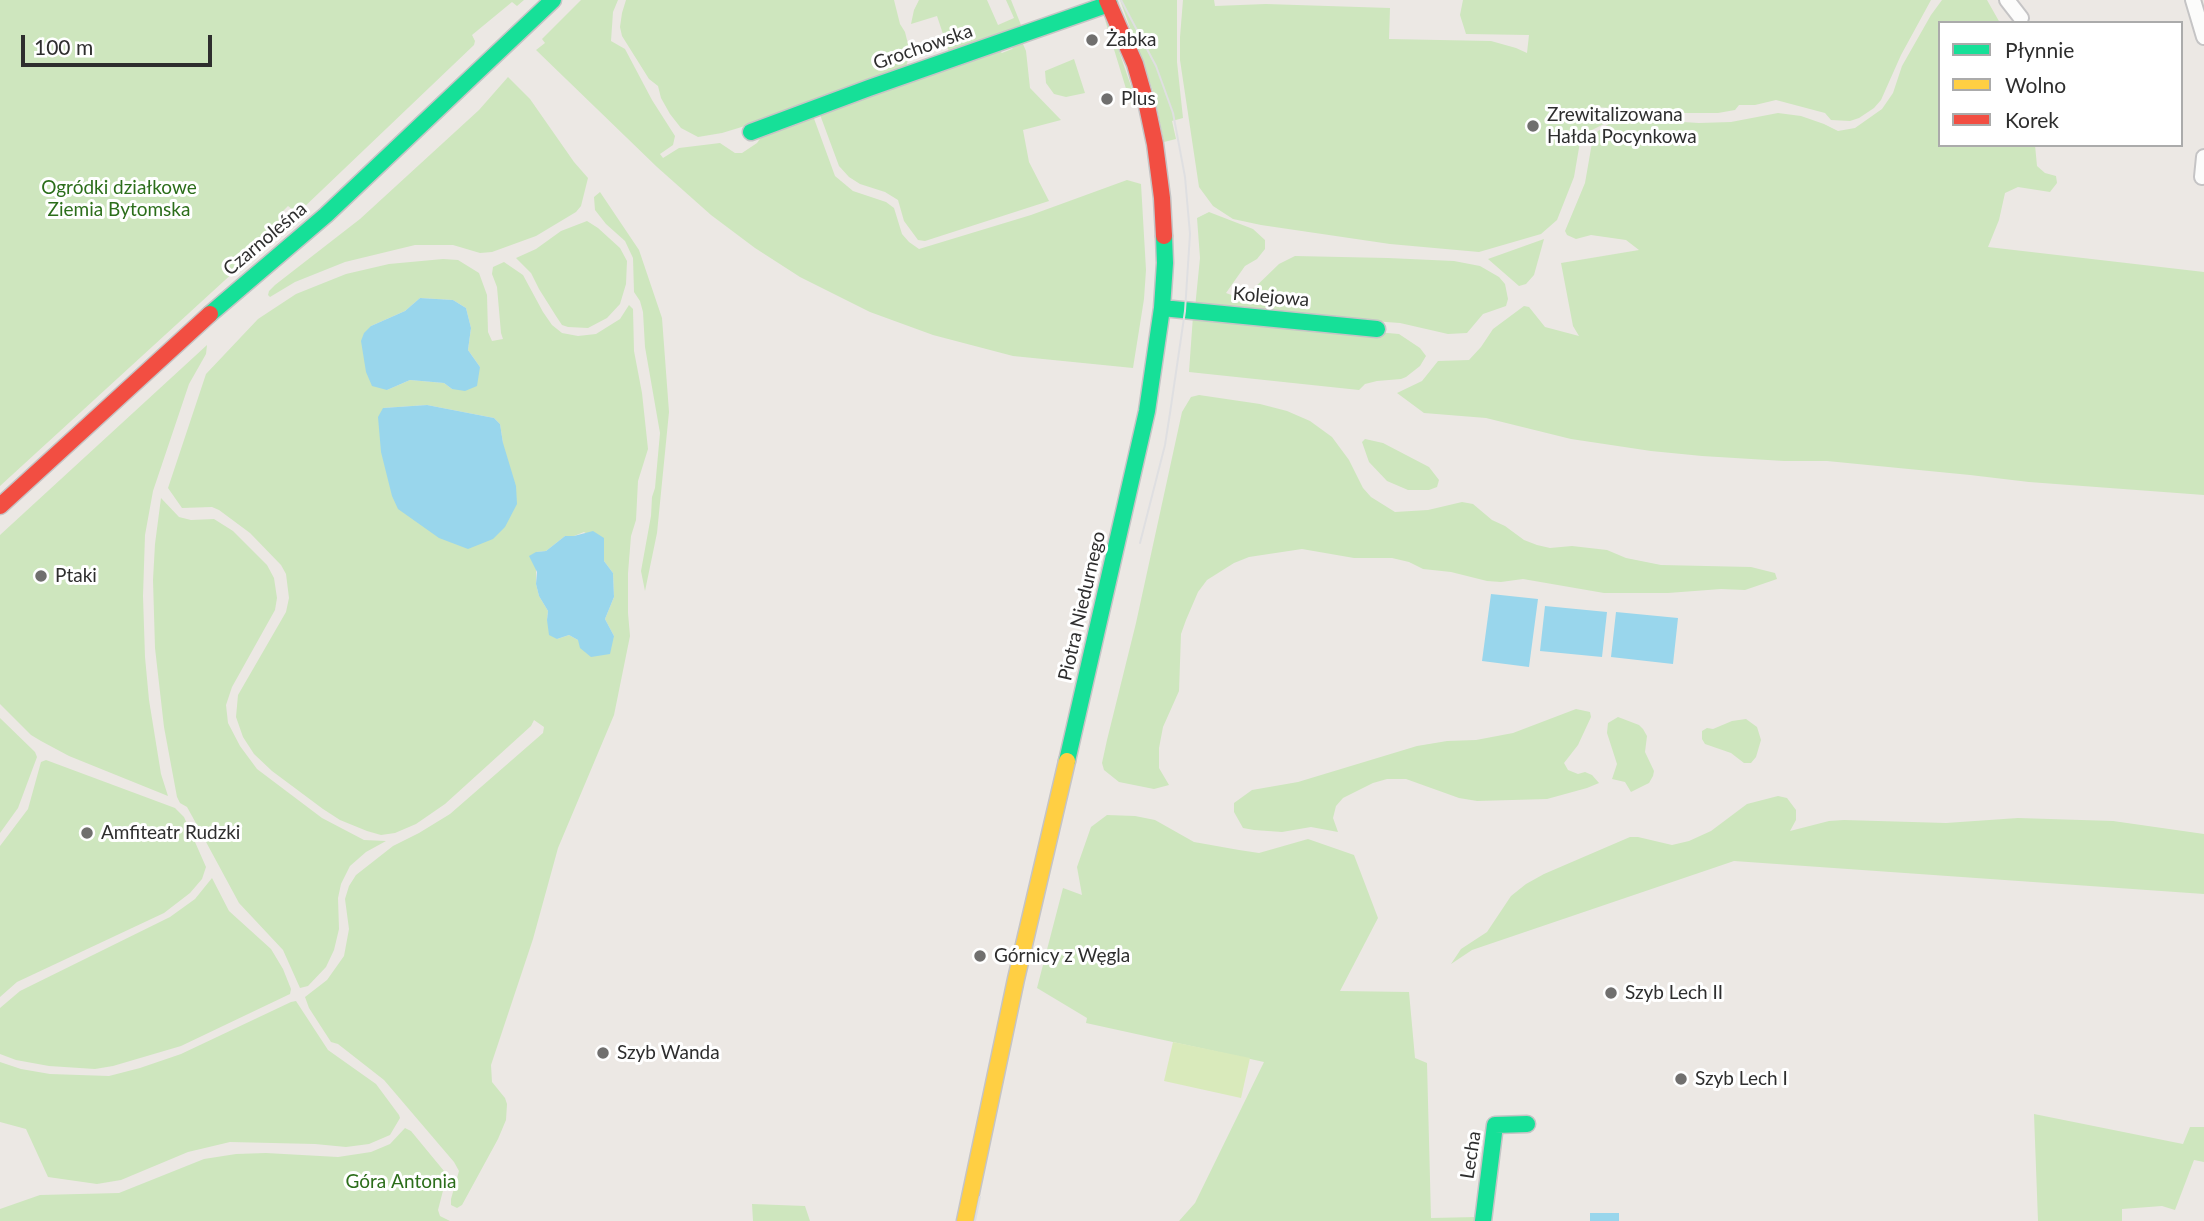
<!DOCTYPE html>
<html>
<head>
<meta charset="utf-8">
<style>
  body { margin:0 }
  #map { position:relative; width:2204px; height:1221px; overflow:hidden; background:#ece8e4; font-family:Lato,sans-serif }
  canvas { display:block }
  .legend { position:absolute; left:1938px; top:21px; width:245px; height:126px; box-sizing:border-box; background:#fff; border:2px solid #ababab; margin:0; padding:9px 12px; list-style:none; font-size:21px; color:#2e2e2e }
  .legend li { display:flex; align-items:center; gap:14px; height:35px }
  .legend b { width:35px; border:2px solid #ababab }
  .scale { position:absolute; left:21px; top:35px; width:191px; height:32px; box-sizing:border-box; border:4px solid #2e2e2e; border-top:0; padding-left:9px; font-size:21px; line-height:24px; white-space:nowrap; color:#2e2e2e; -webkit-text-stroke:5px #fff; paint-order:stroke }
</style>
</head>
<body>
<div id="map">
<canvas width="2204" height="1221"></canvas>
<ul class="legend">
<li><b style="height:9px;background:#16e098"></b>Płynnie</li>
<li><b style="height:9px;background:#ffcf43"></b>Wolno</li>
<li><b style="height:9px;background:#f24e42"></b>Korek</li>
</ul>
<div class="scale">100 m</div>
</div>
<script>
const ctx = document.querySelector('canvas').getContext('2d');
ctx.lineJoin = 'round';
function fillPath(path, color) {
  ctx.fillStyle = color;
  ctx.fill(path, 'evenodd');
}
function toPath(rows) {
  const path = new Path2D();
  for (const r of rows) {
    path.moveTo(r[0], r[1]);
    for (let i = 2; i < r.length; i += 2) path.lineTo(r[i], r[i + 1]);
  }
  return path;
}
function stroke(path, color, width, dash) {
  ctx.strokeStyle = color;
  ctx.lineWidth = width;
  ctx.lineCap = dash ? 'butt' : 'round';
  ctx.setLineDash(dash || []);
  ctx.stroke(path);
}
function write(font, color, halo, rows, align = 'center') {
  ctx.font = font + ' Lato,sans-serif';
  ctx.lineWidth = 6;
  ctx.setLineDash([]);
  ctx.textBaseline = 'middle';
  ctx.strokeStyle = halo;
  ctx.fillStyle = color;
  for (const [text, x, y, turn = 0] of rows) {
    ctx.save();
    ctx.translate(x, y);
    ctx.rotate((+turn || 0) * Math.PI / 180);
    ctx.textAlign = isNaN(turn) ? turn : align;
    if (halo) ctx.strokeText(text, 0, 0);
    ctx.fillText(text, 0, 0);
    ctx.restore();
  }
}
const green = toPath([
  [0,0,524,0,517,6,512,2,472,35,475,41,474,45,300,211,296,212,288,206,281,213,285,223,283,227,0,486],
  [581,0,618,0,613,12,611,41,625,49,652,100,675,136,673,145,660,154,663,158,679,148,720,143,735,153,742,153,757,143,767,129,812,113,835,176,853,191,886,202,894,208,902,234,909,242,919,249,1031,215,1127,180,1141,184,1146,270,1144,299,1133,368,1013,356,933,335,870,312,800,277,755,248,711,215,657,167,536,50,545,43,542,39],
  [626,0,894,0,900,24,905,32,910,52,905,71,791,112,722,133,698,137,681,128,670,114,661,98,658,86,649,79,622,36,620,27,622,13],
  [919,0,987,0,998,25,1014,18,1006,0,1011,0,1023,30,950,55,937,16,911,24,914,10],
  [1120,0,1177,0,1177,62,1183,118,1172,121,1176,139,1164,142,1154,94],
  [1183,0,1214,0,1215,6,1266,4,1390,8,1389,39,1491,41,1516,48,1527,53,1529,35,1466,34,1460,15,1463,0,1931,0,1901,55,1881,100,1874,108,1859,118,1850,121,1831,120,1825,113,1776,100,1755,105,1739,105,1735,110,1718,113,1675,113,1596,107,1610,121,1592,130,1580,142,1574,177,1557,220,1541,234,1479,252,1390,244,1261,225,1233,219,1213,206,1199,187,1180,60,1180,37],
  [1942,0,1987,0,2000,23,1940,23,1940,145,2035,145,2037,166,2045,173,2056,176,2057,183,2050,192,2018,187,2005,193,1999,220,1988,247,2204,272,2204,495,2029,482,1970,475,1827,461,1784,461,1702,456,1651,451,1571,439,1486,418,1424,413,1397,393,1422,381,1438,361,1469,360,1481,347,1493,329,1524,306,1529,307,1545,327,1579,336,1573,326,1561,263,1639,250,1626,240,1591,235,1576,239,1567,235,1565,231,1585,183,1593,137,1598,131,1610,123,1618,122,1651,120,1699,123,1731,122,1778,113,1801,116,1824,124,1838,131,1855,128,1882,109,1893,93,1902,66,1931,15],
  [1105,20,1110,25,1133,92,1136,102,1134,104,1131,105],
  [1016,43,1023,44,1026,51,1030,88,1061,120,1023,130,1029,162,1049,201,925,241,918,240,904,221,898,200,885,192,860,184,849,177,839,166,819,112,997,49,1002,53,1012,49],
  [1074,59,1085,93,1066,97,1054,94,1046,83,1045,71],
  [508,77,530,99,574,162,588,178,581,206,576,212,536,236,492,252,480,253,453,245,415,245,345,262,295,282,270,297,268,295,269,291,275,285,360,219,479,110],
  [600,192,639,250,662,318,669,412,657,533,645,591,641,571,651,516,652,497,655,488,660,433,645,347,643,312,640,301,634,292,633,258,625,241,606,224,595,210,594,197],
  [1209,212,1253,229,1265,240,1265,249,1257,259,1245,266,1226,293,1237,297,1248,294,1279,264,1295,256,1388,258,1454,261,1480,266,1499,277,1505,284,1508,299,1506,306,1483,314,1467,333,1448,334,1400,323,1195,308,1200,258,1197,218],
  [587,221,598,228,620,248,627,261,626,284,620,304,607,318,588,328,568,327,562,325,556,316,539,289,531,273,516,258,536,249,561,231],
  [1544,239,1534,275,1526,284,1519,286,1488,259],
  [443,259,458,260,479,273,487,295,488,332,492,341,503,339,501,333,497,287,492,274,493,267,504,262,523,275,543,312,552,325,562,333,578,336,596,334,620,319,629,305,633,309,634,351,642,393,648,449,638,481,636,520,631,536,628,573,628,613,630,636,614,715,558,848,533,939,491,1065,492,1082,505,1098,507,1104,506,1120,498,1139,462,1205,457,1208,451,1205,451,1199,459,1171,454,1162,384,1080,338,1044,331,1042,309,1008,305,997,327,980,344,956,349,929,345,899,349,886,356,875,393,846,419,833,450,814,543,733,544,727,534,720,531,726,445,804,416,824,395,833,381,835,367,831,340,820,323,809,272,771,254,754,243,737,236,717,238,695,286,612,289,598,286,574,281,565,250,533,219,510,212,507,182,508,168,488,206,374,258,319,296,294,346,274,389,264],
  [420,298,453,300,466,308,471,328,468,350,480,367,452,389,444,383,410,380,387,390,371,326,405,311],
  [427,405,494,418,500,424,503,443,383,408],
  [584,532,603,545,604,561,613,573,614,597,605,619,614,636,578,640,569,635,557,639,547,620,548,611,539,596,536,584,536,552,546,551,565,536,574,536],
  [1193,316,1399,334,1420,348,1426,356,1420,366,1406,377,1401,379,1377,381,1365,384,1359,390,1189,372],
  [207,345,206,354,189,384,153,491,145,535,143,596,145,657,149,700,161,774,168,796,69,756,41,741,31,735,0,704,0,535],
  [1199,395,1260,404,1287,411,1310,421,1332,437,1349,460,1363,488,1371,497,1395,512,1428,510,1462,502,1473,504,1492,520,1505,526,1524,540,1537,545,1550,548,1572,546,1607,550,1626,558,1661,565,1751,567,1775,573,1777,579,1745,590,1721,589,1668,593,1604,593,1523,579,1501,582,1487,581,1451,572,1423,569,1409,562,1392,558,1354,558,1302,549,1249,557,1234,563,1207,580,1198,592,1186,620,1181,634,1179,691,1163,727,1159,748,1159,768,1169,785,1154,789,1119,782,1104,770,1102,763,1107,740,1136,623,1182,412,1191,397],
  [1365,439,1383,443,1429,467,1439,480,1437,487,1429,490,1408,490,1387,481,1369,462,1362,442],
  [161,498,179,517,191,520,214,519,233,531,267,565,274,578,277,598,275,610,232,687,226,705,228,723,240,746,257,769,322,818,364,840,386,841,366,852,350,866,341,884,338,898,339,929,334,950,326,967,308,986,300,988,283,950,239,903,192,816,187,807,180,803,177,797,164,727,155,648,153,580,155,544],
  [1576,709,1590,712,1591,717,1578,745,1564,763,1568,770,1578,774,1585,772,1592,775,1599,783,1587,788,1547,799,1477,801,1459,798,1406,779,1387,779,1373,783,1343,798,1336,806,1333,818,1338,832,1311,827,1282,832,1254,830,1243,828,1234,812,1234,803,1252,790,1298,782,1417,746,1447,741,1476,740,1513,733],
  [1618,717,1639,725,1643,729,1647,736,1645,752,1654,771,1653,776,1649,783,1631,792,1625,782,1612,779,1617,764,1607,733,1608,723],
  [0,718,35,752,37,757,18,808,0,833],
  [1746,719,1757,727,1761,740,1756,757,1751,763,1744,763,1731,753,1705,744,1702,739,1702,731,1707,728,1713,729,1732,721],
  [46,760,175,808,184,817,206,867,202,879,190,893,164,913,17,982,0,997,0,846,28,809,41,762],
  [1778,796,1787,798,1796,810,1796,820,1790,831,1829,821,1844,820,1946,823,2018,818,2113,821,2204,834,2204,894,1734,861,1472,950,1451,964,1461,949,1487,932,1511,896,1526,884,1544,874,1630,837,1638,837,1672,845,1689,841,1711,831,1747,804],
  [1107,815,1135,816,1155,820,1194,842,1239,850,1259,853,1308,839,1354,855,1378,918,1340,991,1409,992,1415,1058,1427,1063,1431,1218,1477,1217,1477,1221,1179,1221,1195,1203,1264,1062,1086,1023,1087,1018,1037,988,1063,888,1082,895,1077,867,1091,827],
  [212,878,229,911,271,949,283,969,291,989,290,994,181,1046,113,1066,95,1069,49,1066,16,1060,0,1054,0,1008,20,991,170,917,195,899],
  [296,1001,328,1050,376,1084,399,1115,400,1118,390,1135,369,1144,346,1147,315,1144,230,1142,188,1152,121,1180,97,1184,48,1177,26,1129,0,1122,0,1062,21,1069,50,1074,109,1076,140,1068,181,1054,291,1002],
  [2034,1114,2183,1144,2190,1127,2204,1127,2204,1162,2194,1160,2175,1210,2162,1206,2122,1209,2122,1221,2038,1221],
  [405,1128,411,1131,444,1171,446,1179,438,1210,440,1216,450,1221,0,1221,0,1209,40,1195,119,1193,204,1159,236,1154,266,1153,338,1157,371,1152,390,1144],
  [752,1204,805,1206,810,1221,753,1221]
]);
const pitch = toPath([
  [1173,1042,1250,1058,1241,1098,1164,1081]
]);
const water = toPath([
  [420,298,453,300,466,308,471,328,468,350,480,367,477,386,465,391,452,389,444,383,410,380,387,390,372,386,366,372,361,341,364,333,371,326,405,311],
  [427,405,494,418,500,424,503,443,516,486,517,504,505,527,493,539,468,549,439,538,398,509,392,496,381,452,378,417,383,408],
  [593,531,604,538,604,561,613,573,614,597,605,619,614,636,610,654,591,657,580,648,578,640,569,635,557,639,549,635,547,620,548,611,539,596,536,584,537,572,529,556,536,552,546,551,565,536,574,536],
  [1491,594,1538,599,1529,667,1482,661],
  [1545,606,1607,612,1602,657,1540,651],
  [1616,612,1678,618,1673,664,1611,657],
  [1590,1213,1619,1213,1619,1221,1590,1221]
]);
const street = toPath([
  [2007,0,2021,18],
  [2193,0,2204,37],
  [2202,177,2204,157]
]);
const fast = toPath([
  [751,132,869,88,1109,4],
  [1162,308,1377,329],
  [210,314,326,215,553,0],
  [1067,761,1147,411,1162,308,1165,263,1164,236],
  [1483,1221,1495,1125,1527,1124]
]);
const slow = toPath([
  [965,1221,1016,979,1067,761]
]);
const jam = toPath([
  [1107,0,1135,64,1147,106,1155,144,1162,198,1164,236],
  [0,506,210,314]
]);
const tram = toPath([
  [1121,0,1156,66,1173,113,1185,177,1190,234,1185,311,1170,413,1165,445,1140,543],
  [975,1221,980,1197]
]);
const markers = [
  [1092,40,7,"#706f6e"],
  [1107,99,7,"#706f6e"],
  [1533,126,7,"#706f6e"],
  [41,576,7,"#706f6e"],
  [87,833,7,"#706f6e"],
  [980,956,7,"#706f6e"],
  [1611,993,7,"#706f6e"],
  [603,1053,7,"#706f6e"],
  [1681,1079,7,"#706f6e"]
];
const poiNames = [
  ["Żabka",1106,40],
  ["Plus",1121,99],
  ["Zrewitalizowana",1547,115],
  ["Hałda Pocynkowa",1547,137],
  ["Ptaki",55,576],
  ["Amfiteatr Rudzki",101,833],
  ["Górnicy z Węgla",994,956],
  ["Szyb Lech II",1625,993],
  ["Szyb Wanda",617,1053],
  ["Szyb Lech I",1695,1079]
];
const streetNames = [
  ["Grochowska",923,47,-19],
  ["Czarnoleśna",265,239,-40],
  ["Kolejowa",1271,297,5],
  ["Piotra Niedurnego",1082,606,-77],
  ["Lecha",1471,1155,-81]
];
const parkNames = [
  ["Ogródki działkowe",119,188],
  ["Ziemia Bytomska",119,210],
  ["Góra Antonia",401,1182]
];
fillPath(green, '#cee6be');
fillPath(pitch, '#d9eabb');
fillPath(water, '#99d6ec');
stroke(street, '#c5c4c5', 18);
stroke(fast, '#c5c4c5', 19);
stroke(slow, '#c5c4c5', 19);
stroke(jam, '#c5c4c5', 19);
stroke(street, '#fcfcfb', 14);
stroke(fast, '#16e098', 16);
stroke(slow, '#ffcf43', 16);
stroke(jam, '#f24e42', 16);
stroke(tram, '#dfdfe1', 2);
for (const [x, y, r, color] of markers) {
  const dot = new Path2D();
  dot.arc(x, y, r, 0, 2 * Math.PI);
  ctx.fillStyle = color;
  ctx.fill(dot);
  stroke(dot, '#fff', 2.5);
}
write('19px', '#2e2e2e', '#fff', poiNames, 'left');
write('19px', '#2e2e2e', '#fff', streetNames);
write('19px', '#2c6e1b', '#fff', parkNames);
</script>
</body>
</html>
